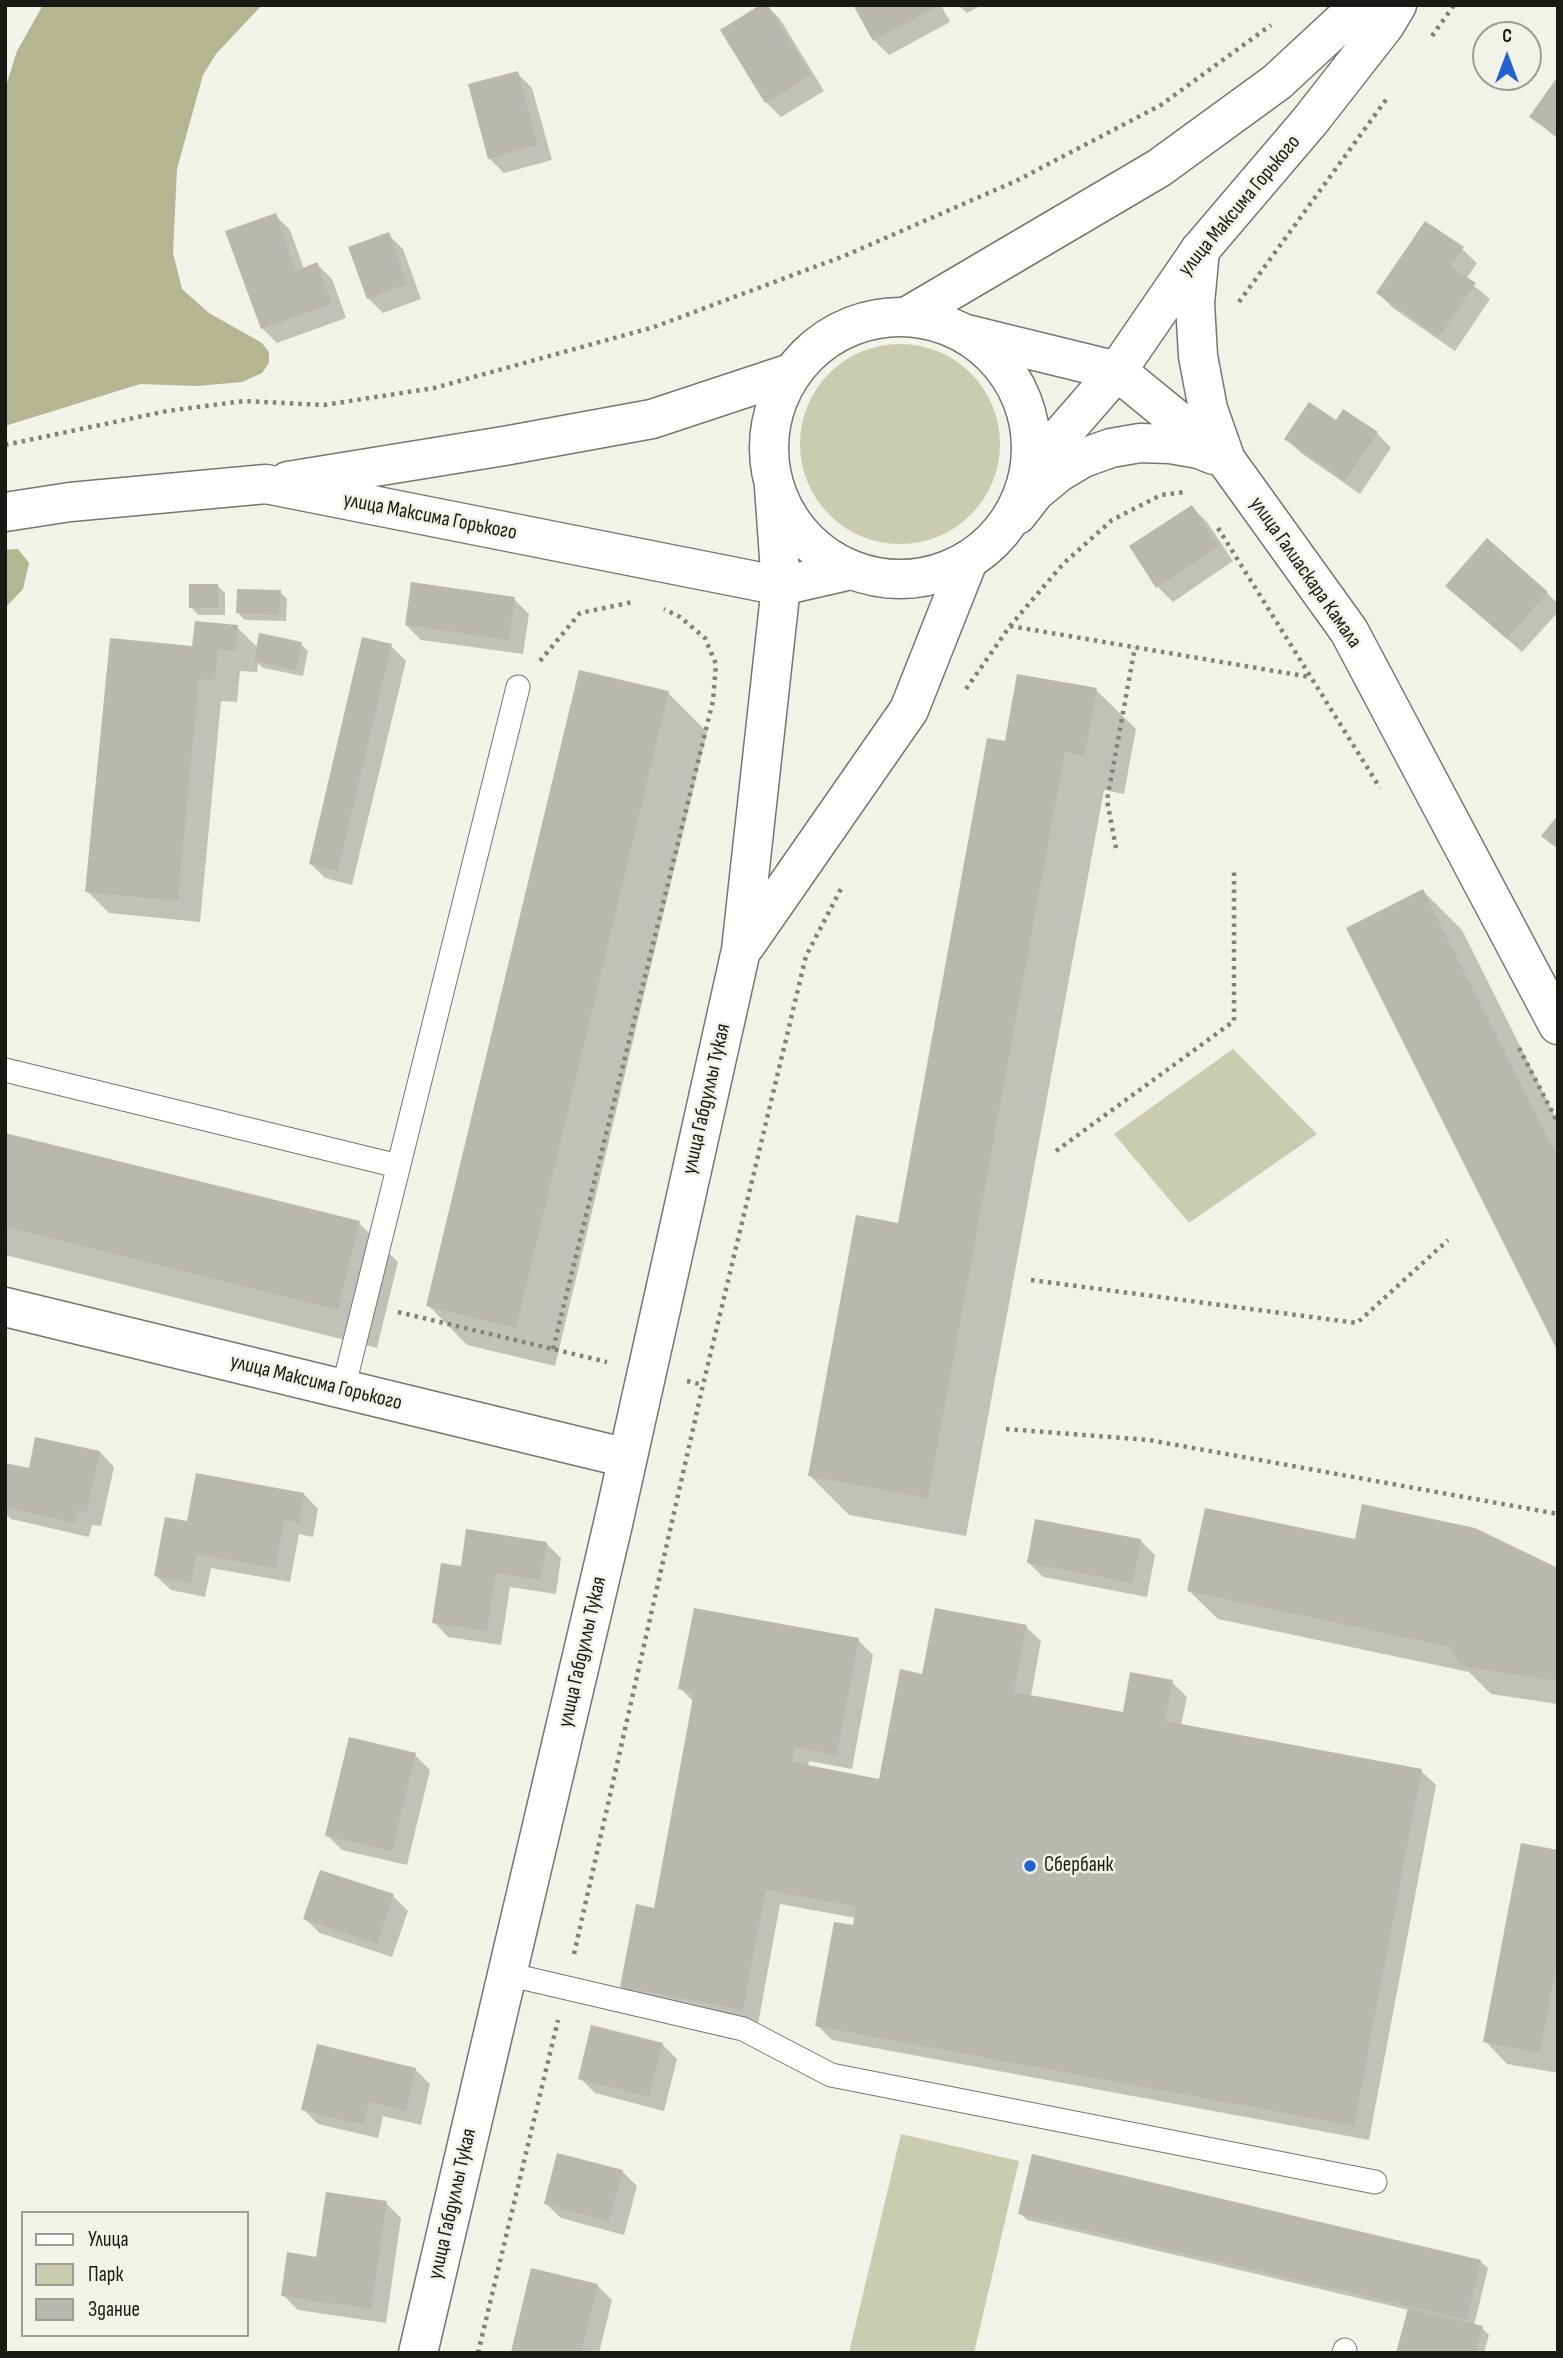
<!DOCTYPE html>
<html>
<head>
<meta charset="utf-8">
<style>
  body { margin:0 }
  #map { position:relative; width:1563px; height:2358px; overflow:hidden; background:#f1f2e8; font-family:"Sofia Sans Condensed",sans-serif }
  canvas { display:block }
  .frame { position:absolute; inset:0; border:7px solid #191a16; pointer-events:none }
  .legend { position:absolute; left:21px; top:2211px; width:228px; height:126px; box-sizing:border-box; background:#f1f2e8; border:2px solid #9b9c94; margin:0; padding:9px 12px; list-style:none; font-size:21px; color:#191a16 }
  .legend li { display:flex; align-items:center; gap:14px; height:35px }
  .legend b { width:35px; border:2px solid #9b9c94 }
  .north { position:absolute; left:1472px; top:21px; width:70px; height:70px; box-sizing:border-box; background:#f1f2e8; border:2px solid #9b9c94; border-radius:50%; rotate:0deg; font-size:19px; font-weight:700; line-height:28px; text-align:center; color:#191a16 }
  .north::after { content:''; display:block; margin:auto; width:24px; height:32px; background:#2163cf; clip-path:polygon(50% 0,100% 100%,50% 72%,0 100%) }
</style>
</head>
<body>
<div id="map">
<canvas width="1563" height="2358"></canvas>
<div class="frame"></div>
<ul class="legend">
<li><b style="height:9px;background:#fff"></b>Улица</li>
<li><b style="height:19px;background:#caccaf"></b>Парк</li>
<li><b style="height:19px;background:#b8b8b0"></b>Здание</li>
</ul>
<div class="north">С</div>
</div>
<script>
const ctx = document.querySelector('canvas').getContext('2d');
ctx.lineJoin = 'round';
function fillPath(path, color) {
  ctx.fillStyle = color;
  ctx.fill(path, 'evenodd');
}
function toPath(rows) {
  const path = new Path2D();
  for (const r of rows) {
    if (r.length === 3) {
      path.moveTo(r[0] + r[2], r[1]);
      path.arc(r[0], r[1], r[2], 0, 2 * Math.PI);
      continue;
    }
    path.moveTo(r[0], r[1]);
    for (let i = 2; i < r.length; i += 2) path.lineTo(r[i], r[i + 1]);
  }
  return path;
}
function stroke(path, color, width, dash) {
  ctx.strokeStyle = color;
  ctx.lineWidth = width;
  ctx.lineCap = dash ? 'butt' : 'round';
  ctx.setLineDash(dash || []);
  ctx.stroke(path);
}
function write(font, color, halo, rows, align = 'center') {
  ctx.font = font + ' "Sofia Sans Condensed",sans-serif';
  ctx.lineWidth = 5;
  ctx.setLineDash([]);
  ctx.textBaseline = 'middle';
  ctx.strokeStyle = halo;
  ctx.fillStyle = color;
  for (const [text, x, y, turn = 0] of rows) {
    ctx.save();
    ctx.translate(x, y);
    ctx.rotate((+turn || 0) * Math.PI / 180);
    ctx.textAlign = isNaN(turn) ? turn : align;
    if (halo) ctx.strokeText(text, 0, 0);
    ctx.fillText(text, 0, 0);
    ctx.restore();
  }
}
const green = toPath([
  [900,444,100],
  [1233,1049,1317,1134,1189,1223,1114,1134],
  [901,2134,1019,2161,974,2353,849,2353]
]);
const forest = toPath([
  [43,5,262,5,216,54,203,75,177,169,173,253,182,289,209,313,262,343,269,352,269,363,262,373,242,382,197,386,140,384,5,426,5,89,17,51],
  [18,549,29,563,23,589,5,608,5,550]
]);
const shadow = toPath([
  [766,5,780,19,824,91,781,117,766,102,722,31],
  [856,5,941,5,950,22,889,55,874,40],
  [958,5,982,5,967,13],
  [517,73,532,88,552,160,504,173,489,158],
  [1558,79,1558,139,1531,117],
  [275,215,290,230,304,269,317,264,332,279,346,318,277,343,262,328],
  [388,234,403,249,421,299,383,313,368,298],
  [1462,249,1477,263,1466,279,1490,299,1455,351,1393,308,1378,293],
  [1377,433,1391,448,1360,494,1301,453,1286,438],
  [1192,507,1207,522,1233,561,1173,602,1158,587,1131,546],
  [218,586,225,593,225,615,198,615,191,607],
  [280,592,287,599,286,621,245,620,238,613],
  [1547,593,1558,604,1558,612,1522,652,1463,600],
  [514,599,529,614,523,654,421,640,406,625],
  [237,627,258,648,301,644,308,651,303,676,263,668,258,663,257,672,240,671,237,702,221,701,200,922,109,913,87,891,194,648],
  [391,646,406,661,352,885,325,878,311,864],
  [1096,690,1136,729,1124,794,1104,790,966,1536,849,1515,810,1476,899,1225,1006,743],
  [668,693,707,732,555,1366,467,1345,428,1305],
  [1423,891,1462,930,1558,1122,1558,1348],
  [5,1135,359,1223,398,1262,377,1348,5,1255],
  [100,1452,114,1467,101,1526,92,1525,89,1537,11,1519,5,1513,5,1465,30,1470],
  [304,1494,318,1509,313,1537,299,1534,290,1582,211,1568,205,1597,171,1590,156,1576,189,1523],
  [1140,1540,1155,1555,1147,1597,1043,1577,1028,1562],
  [1356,1541,1558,1570,1558,1704,1491,1694,1469,1672,1218,1619,1189,1591],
  [546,1543,561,1558,556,1594,510,1587,501,1645,448,1637,434,1622,462,1568],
  [1026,1627,1041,1641,1031,1696,1124,1714,1172,1682,1187,1697,1181,1726,1421,1771,1436,1785,1369,2140,832,2040,817,2025,856,1918,780,1904,758,2024,637,2001,622,1986,655,1910,694,1702,680,1688,858,1640,873,1655,852,1769,809,1761,808,1767,881,1781,924,1676],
  [415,1755,430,1770,407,1865,342,1850,327,1835],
  [1558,1852,1558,2073,1507,2064,1485,2041],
  [393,1896,408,1911,392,1957,320,1933,305,1919],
  [662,2044,677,2059,664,2111,595,2093,580,2078],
  [415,2069,430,2084,421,2125,383,2116,378,2138,318,2124,303,2109],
  [622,2171,637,2186,624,2235,561,2218,546,2204],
  [386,2203,401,2218,386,2323,298,2310,283,2295],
  [1020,2213,1480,2261,1488,2268,1474,2326,1482,2328,1489,2335,1484,2353,1398,2353,1409,2310,1027,2220],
  [597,2285,612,2300,599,2353,513,2351]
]);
const building = toPath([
  [760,5,768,5,811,75,765,103,720,30],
  [853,5,939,5,873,41],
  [518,71,538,145,488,159,468,84],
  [1558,76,1558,137,1529,117],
  [276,213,296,271,317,262,332,304,261,329,225,231],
  [1425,221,1464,247,1450,266,1476,283,1439,337,1376,293],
  [389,232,407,284,367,299,348,247],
  [1309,402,1336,420,1343,409,1378,432,1345,481,1284,439],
  [1192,505,1219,546,1156,588,1129,546],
  [1487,538,1548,592,1507,639,1445,586],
  [411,582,515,597,509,640,405,625],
  [189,584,218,584,218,608,189,608],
  [237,589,281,590,279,615,236,613],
  [195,621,238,625,235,651,218,649,215,681,199,679,178,901,85,892,110,638,192,646],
  [259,633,302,642,296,670,254,661],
  [362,637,392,644,338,871,309,864],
  [579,670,669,691,516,1328,426,1306],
  [1017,674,1097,688,1085,756,1065,752,928,1498,808,1476,856,1215,898,1223,987,738,1005,741],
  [1558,815,1558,849,1541,836],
  [1423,889,1558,1158,1558,1352,1346,928],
  [5,1133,360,1221,338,1310,5,1227],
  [35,1437,100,1451,87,1512,77,1511,75,1523,5,1507,5,1463,29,1468],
  [196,1473,304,1493,299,1523,284,1520,276,1568,196,1554,191,1583,154,1576,165,1517,187,1521],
  [1362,1504,1475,1528,1558,1568,1558,1681,1461,1666,1450,1647,1187,1591,1205,1508,1355,1539],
  [1035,1519,1141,1539,1133,1583,1027,1563],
  [466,1529,547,1542,541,1580,496,1573,487,1631,432,1623,441,1563,461,1566],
  [694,1608,859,1638,837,1755,795,1747,792,1762,879,1779,900,1669,922,1674,935,1608,1027,1625,1014,1692,1123,1712,1130,1672,1173,1680,1165,1721,1422,1769,1354,2126,815,2026,834,1922,853,1925,856,1907,766,1890,743,2010,620,1987,636,1904,654,1908,694,1692,678,1689],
  [349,1737,416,1753,392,1851,325,1836],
  [1521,1843,1558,1850,1558,1956,1540,2053,1483,2042],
  [320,1870,394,1894,377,1944,303,1919],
  [591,2025,663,2043,649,2097,578,2079],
  [317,2044,416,2068,406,2111,369,2102,364,2125,301,2110],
  [557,2153,623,2170,609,2221,544,2204],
  [1032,2154,1481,2260,1467,2320,1018,2214],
  [326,2192,387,2201,371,2309,281,2296,287,2252,316,2257],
  [531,2268,598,2284,581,2353,511,2352],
  [1408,2308,1483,2326,1476,2353,1396,2353]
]);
const path = toPath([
  [1432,36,1454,5],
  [1239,302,1388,97],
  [5,445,167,411,244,401,324,405,434,388,654,327,844,256,1016,181,1161,105,1271,25],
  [1218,528,1380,788],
  [1010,626,1310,677],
  [540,661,580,613,633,602],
  [966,689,1010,626,1063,564,1112,520,1161,495,1185,492],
  [1116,848,1107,800,1135,647],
  [1519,1048,1558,1123],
  [1056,1151,1234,1021,1234,870],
  [1031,1280,1357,1323,1448,1240],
  [398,1312,607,1362],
  [553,1349,713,701,716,664,705,638,680,617,664,609],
  [687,1381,703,1385],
  [1006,1429,1149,1440,1558,1514],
  [574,1954,703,1385,806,956,843,885],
  [478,2353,558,2020]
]);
const service = toPath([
  [5,1070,398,1166],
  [343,1389,518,687],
  [507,1974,743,2029,831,2075,1375,2182],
  [1344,2353,1345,2350]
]);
const minor = toPath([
  [1200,250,1195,303,1198,356,1208,409,1226,460],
  [966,334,1117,371,1226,460,1349,631,1558,1025],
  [1017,515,1035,492,1058,473,1083,458,1111,448,1140,443,1170,444,1199,449,1214,455],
  [5,1307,627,1458]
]);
const tertiary = toPath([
  [288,481,504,446,652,419,791,373],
  [5,512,70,502,266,484,781,586,851,570]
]);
const secondary = toPath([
  [906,317,1159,168,1277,82,1360,5],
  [900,448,131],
  [1030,471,1117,371,1200,250,1310,121,1385,25,1397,5],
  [745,946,909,710,968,561],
  [418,2353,613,1524,741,950,781,586,774,487]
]);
const markers = [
  [1030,1866,7,"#2163cf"]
];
const streetNames = [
  ["улица Максима Горького",1240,206,-50],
  ["улица Максима Горького",430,517,11],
  ["улица Галиаскара Камала",1305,573,55],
  ["улица Габдуллы Тукая",707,1099,-77],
  ["улица Максима Горького",316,1383,14],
  ["улица Габдуллы Тукая",583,1652,-77],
  ["улица Габдуллы Тукая",453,2204,-77]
];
const poiNames = [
  ["Сбербанк",1044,1866]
];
fillPath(green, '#caccaf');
fillPath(forest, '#b4b591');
fillPath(shadow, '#0003');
fillPath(building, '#b8b8b0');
stroke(service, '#77776f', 25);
stroke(minor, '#77776f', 41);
stroke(tertiary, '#77776f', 41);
stroke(secondary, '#77776f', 41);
stroke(path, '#81827b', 4.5, [3.5, 5]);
stroke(service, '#fff', 23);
stroke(minor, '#fff', 38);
stroke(tertiary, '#fff', 38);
stroke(secondary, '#fff', 38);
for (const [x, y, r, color] of markers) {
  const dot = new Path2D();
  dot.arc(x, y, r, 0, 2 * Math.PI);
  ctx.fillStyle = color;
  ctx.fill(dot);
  stroke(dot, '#f1f2e8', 2.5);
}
write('21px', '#191a16', '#f1f2e8', streetNames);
write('21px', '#191a16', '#f1f2e8', poiNames, 'left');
</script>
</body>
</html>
